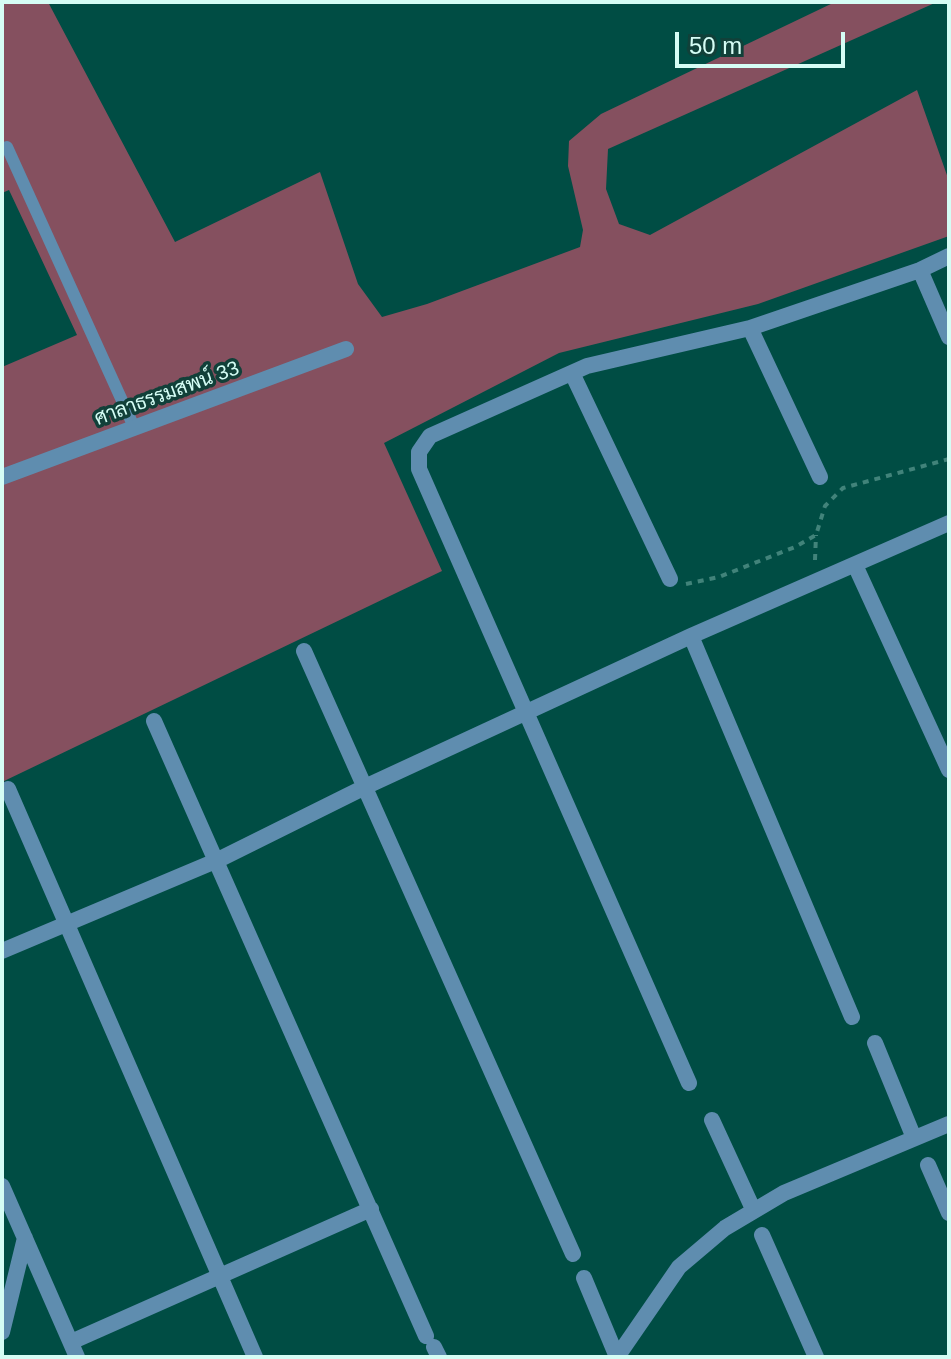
<!DOCTYPE html>
<html>
<head>
<meta charset="utf-8">
<style>
  body { margin:0 }
  #map { position:relative; width:951px; height:1359px; overflow:hidden; background:#004d44; font-family:Arial,sans-serif }
  canvas { display:block }
  .frame { position:absolute; inset:0; border:4px solid #d5fdf5; pointer-events:none }
  .scale { position:absolute; left:675px; top:32px; width:170px; height:36px; box-sizing:border-box; border:4px solid #d5fdf5; border-top:0; padding-left:10px; font-size:24px; line-height:28px; white-space:nowrap; color:#d5fdf5; -webkit-text-stroke:6px #114039; paint-order:stroke }
</style>
</head>
<body>
<div id="map">
<canvas width="951" height="1359"></canvas>
<div class="frame"></div>
<div class="scale">50 m</div>
</div>
<script>
const ctx = document.querySelector('canvas').getContext('2d');
ctx.lineJoin = 'round';
function fillPath(path, color) {
  ctx.fillStyle = color;
  ctx.fill(path, 'evenodd');
}
function toPath(rows) {
  const path = new Path2D();
  for (const r of rows) {
    path.moveTo(r[0], r[1]);
    for (let i = 2; i < r.length; i += 2) path.lineTo(r[i], r[i + 1]);
  }
  return path;
}
function stroke(path, color, width, dash) {
  ctx.strokeStyle = color;
  ctx.lineWidth = width;
  ctx.lineCap = dash ? 'butt' : 'round';
  ctx.setLineDash(dash || []);
  ctx.stroke(path);
}
function write(font, color, halo, rows, align = 'center') {
  ctx.font = font + ' Arial,Sarabun,sans-serif';
  ctx.lineWidth = 7;
  ctx.setLineDash([]);
  ctx.textBaseline = 'middle';
  ctx.strokeStyle = halo;
  ctx.fillStyle = color;
  for (const [text, x, y, turn = 0] of rows) {
    ctx.save();
    ctx.translate(x, y);
    ctx.rotate((+turn || 0) * Math.PI / 180);
    ctx.textAlign = isNaN(turn) ? turn : align;
    if (halo) ctx.strokeText(text, 0, 0);
    ctx.fillText(text, 0, 0);
    ctx.restore();
  }
}
const green = toPath([
  [2,2,48,2,175,242,320,172,358,284,382,317,427,304,580,247,583,230,568,166,569,141,601,114,835,2,937,2,608,149,606,189,619,224,650,235,917,90,949,181,949,236,758,304,559,353,384,443,442,571,2,782,2,367,77,335,9,190,2,193]
]);
const path = toPath([
  [815,560,816,535],
  [686,584,719,577,795,547,816,535,825,506,843,488,949,459]
]);
const service = toPath([
  [7,147,134,427]
]);
const minor = toPath([
  [920,270,949,337],
  [750,328,820,477],
  [572,373,670,579],
  [2,477,346,349],
  [855,565,949,770],
  [691,636,852,1017],
  [304,651,573,1254],
  [154,721,426,1336],
  [8,789,255,1357],
  [2,951,218,860,367,786,691,636,949,523],
  [875,1043,914,1138],
  [689,1083,419,469,419,452,430,436,587,366,750,328,920,270,949,256],
  [712,1120,753,1209],
  [928,1165,949,1213],
  [2,1186,77,1357],
  [762,1235,816,1357],
  [584,1278,617,1357],
  [2,1332,25,1238],
  [71,1342,371,1209],
  [434,1347,439,1357],
  [617,1357,679,1267,725,1228,784,1193,949,1124]
]);
const streetNames = [
  ["ศาลาธรรมสพน์ 33",167,394,-20]
];
fillPath(green, '#85505f');
stroke(path, '#41837a', 4, [6, 6]);
stroke(service, '#5f8daf', 12);
stroke(minor, '#5f8daf', 16);
write('20px', '#d5fdf5', '#114039', streetNames);
</script>
</body>
</html>
